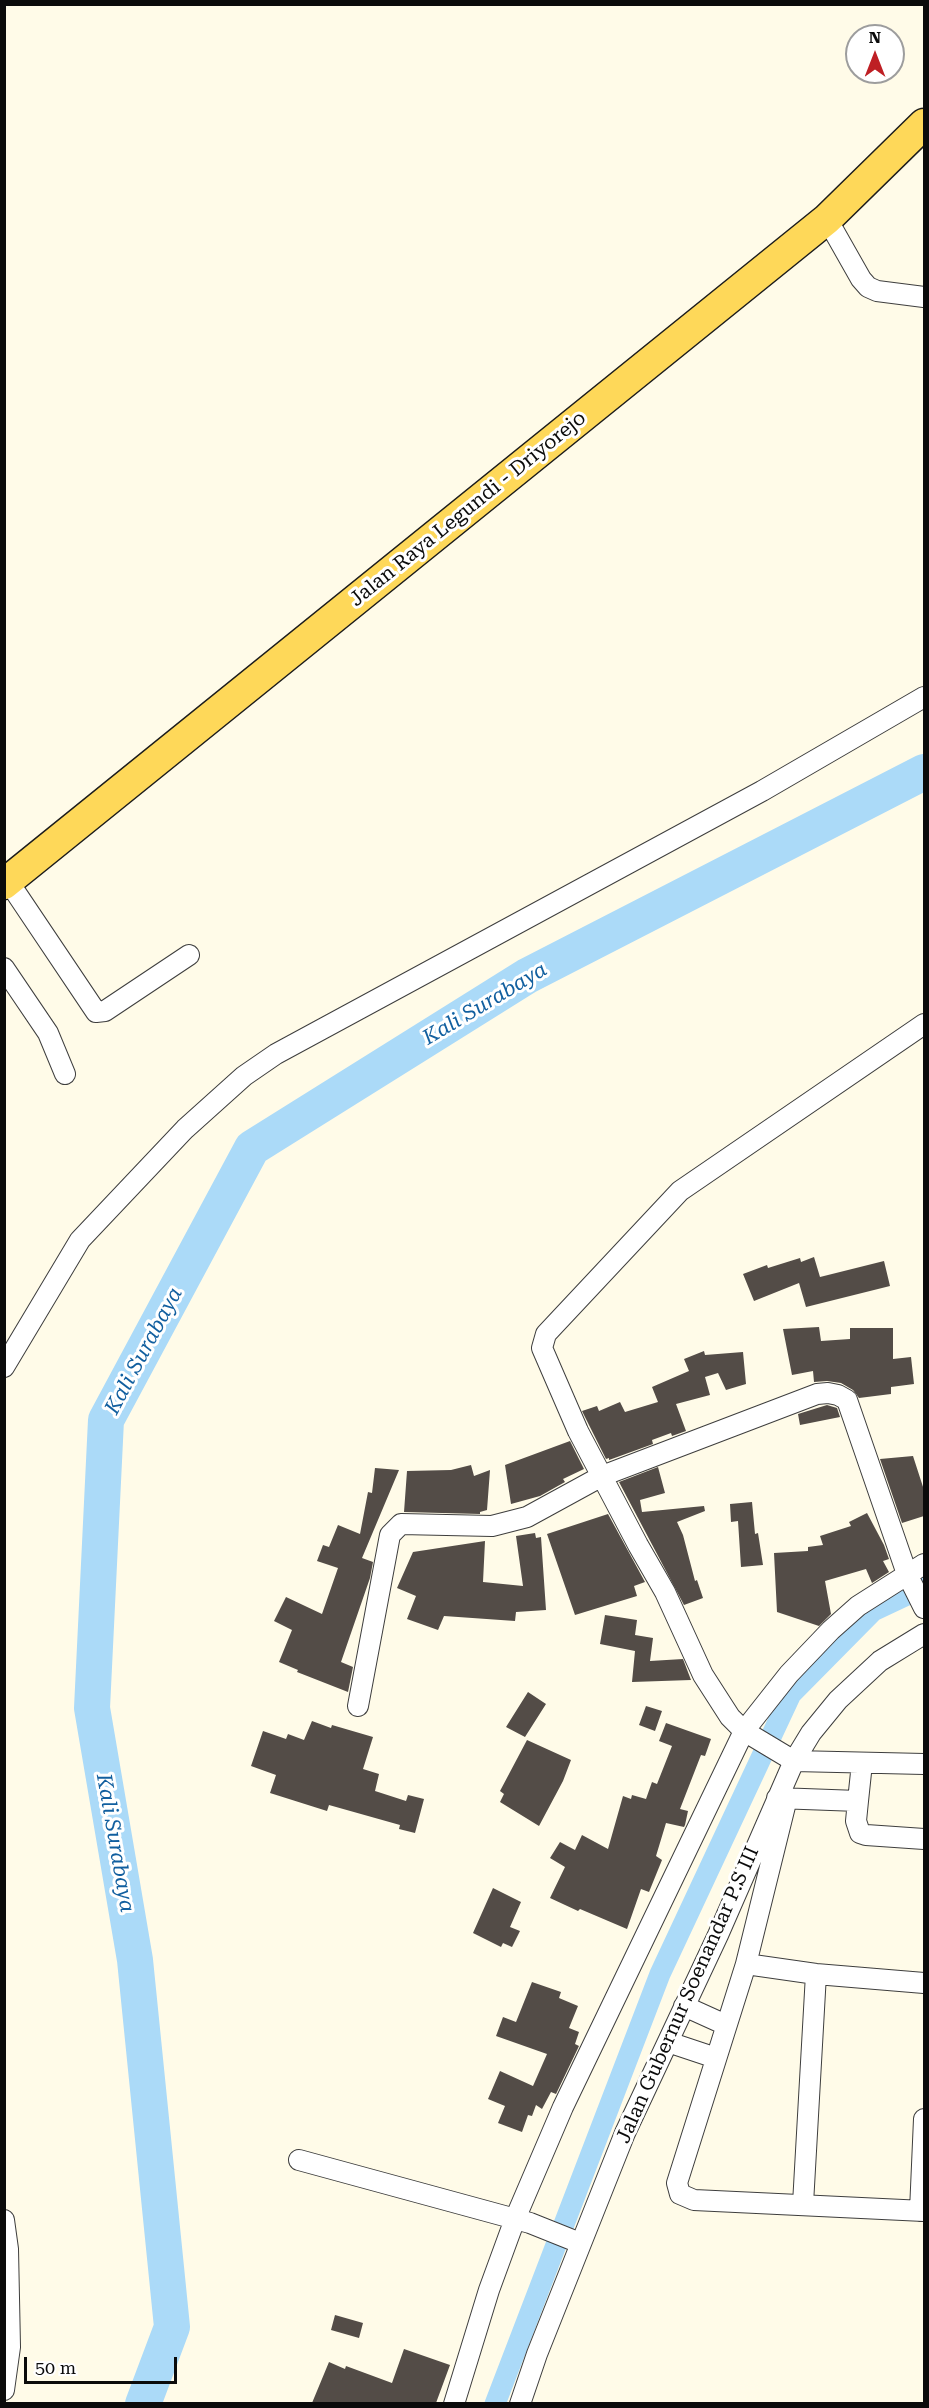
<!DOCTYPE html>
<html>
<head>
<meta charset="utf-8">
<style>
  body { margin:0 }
  #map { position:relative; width:929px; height:2408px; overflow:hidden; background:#fffbe8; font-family:"Roboto Serif",serif }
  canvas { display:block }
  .frame { position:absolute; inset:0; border:6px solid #0b0b0b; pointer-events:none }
  .north { position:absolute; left:845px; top:24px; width:60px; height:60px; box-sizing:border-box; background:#fff; border:2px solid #9d9d9d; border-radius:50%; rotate:0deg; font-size:16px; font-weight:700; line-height:24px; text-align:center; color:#0b0b0b }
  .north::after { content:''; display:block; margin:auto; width:21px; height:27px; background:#be1f24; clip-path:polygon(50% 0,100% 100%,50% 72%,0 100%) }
  .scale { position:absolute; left:24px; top:2357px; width:153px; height:27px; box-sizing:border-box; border:3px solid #0b0b0b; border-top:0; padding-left:8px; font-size:18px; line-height:21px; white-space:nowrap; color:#0b0b0b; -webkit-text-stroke:4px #fff; paint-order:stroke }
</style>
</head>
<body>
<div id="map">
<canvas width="929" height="2408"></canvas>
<div class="frame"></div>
<div class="north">N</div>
<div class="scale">50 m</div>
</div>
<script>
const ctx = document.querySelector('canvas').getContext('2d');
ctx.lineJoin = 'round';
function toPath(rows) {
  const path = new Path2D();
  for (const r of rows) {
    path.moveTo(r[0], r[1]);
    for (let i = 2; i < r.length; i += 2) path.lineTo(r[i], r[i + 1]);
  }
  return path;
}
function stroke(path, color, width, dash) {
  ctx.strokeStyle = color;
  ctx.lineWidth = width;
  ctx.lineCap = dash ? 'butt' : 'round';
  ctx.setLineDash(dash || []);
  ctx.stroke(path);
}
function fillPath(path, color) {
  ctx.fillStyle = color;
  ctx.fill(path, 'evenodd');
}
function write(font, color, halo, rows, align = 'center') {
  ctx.font = font + ' "Roboto Serif",serif';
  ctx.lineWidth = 6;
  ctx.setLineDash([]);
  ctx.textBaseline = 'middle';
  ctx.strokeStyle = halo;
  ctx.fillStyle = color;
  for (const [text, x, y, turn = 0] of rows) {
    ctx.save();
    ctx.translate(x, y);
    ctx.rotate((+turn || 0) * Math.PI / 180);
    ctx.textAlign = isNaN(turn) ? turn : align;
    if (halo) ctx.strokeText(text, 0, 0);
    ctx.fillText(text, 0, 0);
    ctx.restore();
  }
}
const canal = toPath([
  [495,2404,660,1974,791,1694,873,1611,924,1587]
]);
const river = toPath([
  [143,2404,172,2327,135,1960,92,1708,106,1420,252,1148,527,976,924,772]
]);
const building = toPath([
  [814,1257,820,1277,884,1261,890,1286,806,1307,799,1283,754,1301,743,1274,767,1265,768,1268,800,1258,801,1262],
  [819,1327,821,1341,850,1339,850,1328,893,1328,893,1359,911,1357,914,1384,891,1387,891,1394,859,1398,853,1390,841,1383,827,1381,814,1382,813,1371,792,1375,783,1329],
  [704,1351,705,1355,743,1352,746,1384,726,1390,718,1373,705,1377,710,1395,676,1404,686,1431,672,1436,671,1433,652,1440,653,1444,609,1460,609,1458,606,1459,582,1411,597,1406,599,1411,620,1402,625,1412,658,1402,652,1387,689,1371,684,1359],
  [827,1405,837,1408,840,1417,800,1425,798,1414],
  [570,1441,584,1469,563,1479,565,1482,540,1496,511,1504,505,1465],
  [913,1456,924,1490,924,1516,902,1523,880,1459],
  [471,1465,474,1476,490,1470,487,1510,480,1512,480,1514,404,1512,407,1471,451,1470],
  [658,1467,665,1493,640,1500,642,1512,704,1506,705,1511,677,1522,683,1535,695,1581,697,1580,703,1598,684,1605,619,1482],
  [375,1468,399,1470,362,1558,373,1562,370,1578,341,1662,353,1667,348,1692,297,1672,298,1670,279,1662,292,1630,274,1621,286,1597,322,1614,338,1568,317,1561,323,1545,329,1547,338,1525,360,1534,368,1492,372,1493],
  [752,1502,755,1534,758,1533,763,1565,741,1567,738,1521,731,1522,730,1504],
  [867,1513,884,1545,889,1559,883,1561,889,1572,872,1583,866,1569,825,1581,831,1614,819,1626,777,1612,774,1553,808,1551,808,1547,823,1545,820,1536,851,1526,849,1522],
  [608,1514,645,1582,634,1586,637,1596,575,1615,547,1534],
  [535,1533,536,1538,541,1537,546,1610,516,1612,515,1621,444,1616,438,1630,407,1619,416,1596,397,1588,413,1552,485,1541,483,1582,523,1586,516,1536],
  [605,1615,637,1620,635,1635,653,1638,650,1661,683,1659,691,1680,632,1682,635,1651,600,1644],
  [528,1692,546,1704,525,1737,506,1727],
  [646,1706,662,1711,655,1731,639,1725],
  [312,1721,331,1728,332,1725,373,1737,363,1769,379,1774,375,1791,406,1801,408,1795,424,1799,415,1833,399,1829,400,1825,329,1805,327,1811,270,1793,276,1775,251,1766,263,1731,286,1739,288,1734,304,1740],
  [666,1723,711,1739,705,1756,701,1755,680,1809,688,1811,685,1825,684,1827,666,1823,656,1856,662,1860,649,1892,641,1889,627,1929,580,1909,578,1911,550,1898,565,1867,550,1858,560,1842,575,1850,582,1835,608,1849,623,1796,631,1799,632,1795,646,1799,652,1782,657,1784,672,1746,659,1741],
  [527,1740,571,1760,563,1781,539,1826,500,1802,504,1794,500,1791],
  [493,1888,521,1902,510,1927,520,1931,512,1947,503,1943,501,1947,473,1933],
  [532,1982,561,1992,559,1998,578,2006,569,2028,579,2032,575,2044,579,2046,556,2094,551,2092,542,2109,536,2105,532,2116,528,2115,522,2132,498,2123,505,2106,488,2099,500,2071,533,2086,547,2054,496,2036,503,2017,516,2022],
  [335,2315,363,2323,359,2338,331,2330],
  [404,2349,450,2365,436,2403,312,2403,329,2362,345,2369,346,2366,392,2383]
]);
const minor = toPath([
  [827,219,861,279,868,287,877,291,924,297],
  [8,881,96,1012,105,1011,189,955],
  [4,968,48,1033,65,1074],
  [924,1024,680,1191,546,1334,542,1348,578,1431,638,1545,665,1592,703,1675,730,1717,744,1731,794,1761,924,1764],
  [4,1367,80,1240,185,1129,244,1076,276,1054,762,791,924,697],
  [358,1706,390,1535,401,1524,492,1526,527,1517,602,1476,817,1394,828,1393,838,1395,847,1400,907,1574,924,1608],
  [777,1798,858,1801,856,1821,860,1833,866,1835,924,1839],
  [858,1801,862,1763],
  [746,1964,787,1798],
  [924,1983,816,1974,746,1964,677,2183,680,2194,694,2200,924,2211],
  [684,2006,726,2025],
  [668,2042,716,2058],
  [299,2160,530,2223,580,2243],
  [803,2204,816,1974],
  [920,2211,924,2119],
  [4,2220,8,2249,10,2347,4,2390],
  [454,2404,489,2290,515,2219,563,2107,744,1731,789,1674,831,1630,858,1606,924,1564],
  [520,2404,537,2354,625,2133,718,1935,794,1761,811,1733,838,1700,880,1661,924,1634]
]);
const primary = toPath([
  [4,884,827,219,924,124]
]);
const streetNames = [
  ["Jalan Raya Legundi - Driyorejo",468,509,-39],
  ["Jalan Gubernur Soenandar P.S III",688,1995,-66]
];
const waterNames = [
  ["Kali Surabaya",485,1004,-31],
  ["Kali Surabaya",144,1351,-62],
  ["Kali Surabaya",115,1843,80]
];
stroke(canal, '#abdaf8', 21);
stroke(river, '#abdaf8', 36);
fillPath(building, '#534c47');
stroke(minor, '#3e3e3e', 22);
stroke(primary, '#1c1c1c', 33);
stroke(minor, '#fff', 20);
stroke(primary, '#fed859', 30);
write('20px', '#0b0b0b', '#fff', streetNames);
write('italic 21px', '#115f9f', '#fff', waterNames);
</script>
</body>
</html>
